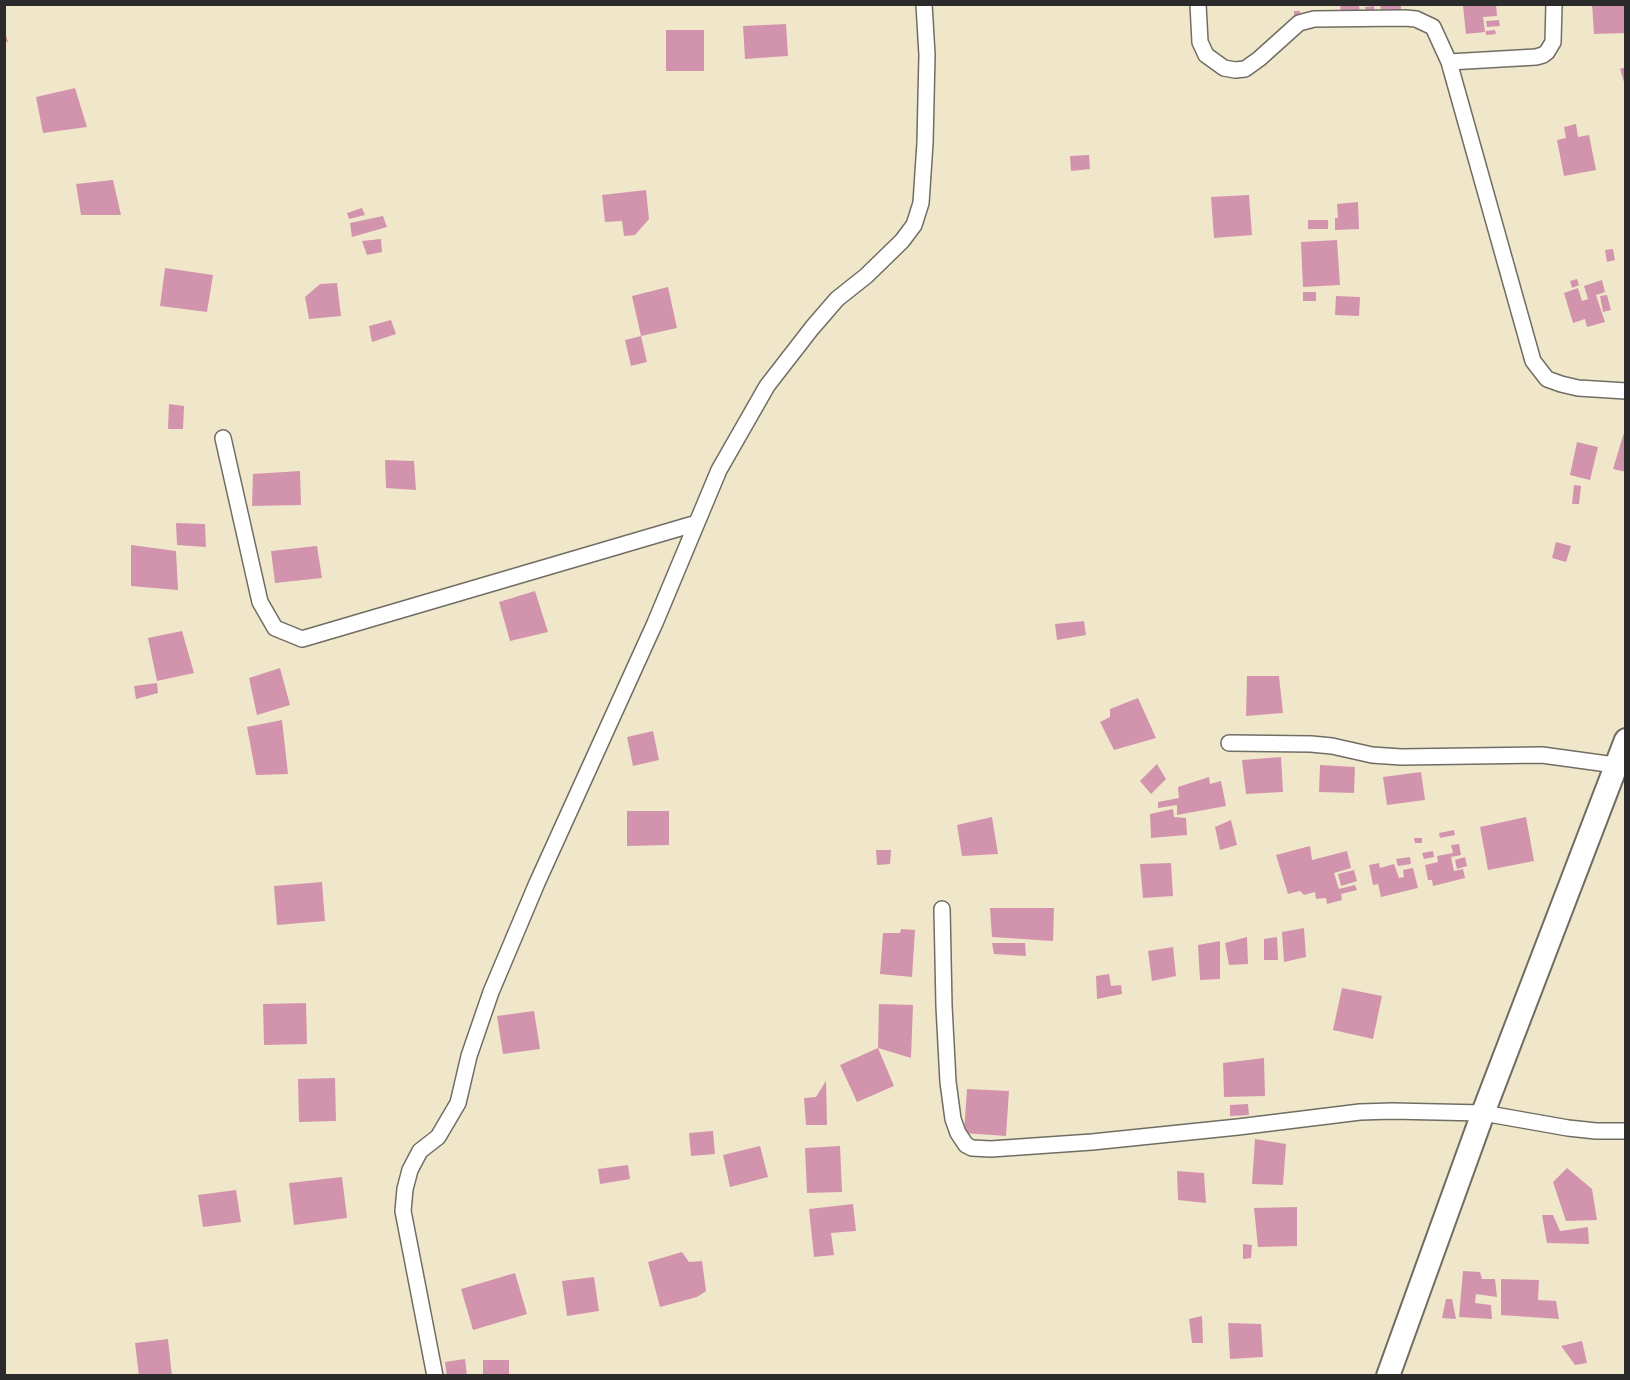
<!DOCTYPE html>
<html>
<head>
<meta charset="utf-8">
<style>
  body { margin:0 }
  #map { position:relative; width:1630px; height:1380px; overflow:hidden; background:#f0e7cb; font-family:"Libre Bodoni",serif }
  canvas { display:block }
  .frame { position:absolute; inset:0; border:6px solid #2b2b2b; pointer-events:none }
</style>
</head>
<body>
<div id="map">
<canvas width="1630" height="1380"></canvas>
<div class="frame"></div>
</div>
<script>
const ctx = document.querySelector('canvas').getContext('2d');
ctx.lineJoin = 'round';
function fillPath(path, color) {
  ctx.fillStyle = color;
  ctx.fill(path, 'evenodd');
}
function toPath(rows) {
  const path = new Path2D();
  for (const r of rows) {
    path.moveTo(r[0], r[1]);
    for (let i = 2; i < r.length; i += 2) path.lineTo(r[i], r[i + 1]);
  }
  return path;
}
function stroke(path, color, width, dash) {
  ctx.strokeStyle = color;
  ctx.lineWidth = width;
  ctx.lineCap = dash ? 'butt' : 'round';
  ctx.setLineDash(dash || []);
  ctx.stroke(path);
}
const building = toPath([
  [1340,4,1359,4,1360,14,1341,16],
  [1380,4,1401,4,1401,10,1381,12],
  [1496,4,1497,16,1483,17,1485,32,1466,34,1463,6],
  [1592,4,1626,4,1626,33,1594,34],
  [1374,6,1375,15,1366,16,1365,7],
  [1294,11,1300,11,1301,19,1294,19],
  [1499,20,1500,26,1487,27,1486,21],
  [786,24,788,56,745,59,743,26],
  [4,28,8,42,4,42],
  [666,30,704,30,704,71,666,71],
  [1495,30,1496,34,1486,35,1486,31],
  [1626,67,1626,85,1625,85,1620,69],
  [75,88,87,127,43,133,36,97],
  [1576,124,1578,137,1589,135,1596,170,1564,176,1557,140,1566,138,1564,127],
  [1089,155,1090,169,1071,171,1070,156],
  [113,180,121,215,81,215,76,184],
  [646,190,649,219,635,235,624,236,622,221,605,222,602,195],
  [1249,195,1252,235,1214,238,1211,197],
  [1358,202,1359,229,1335,230,1335,218,1338,218,1337,204],
  [362,208,365,215,349,219,347,213],
  [383,216,387,227,352,237,350,223],
  [1308,220,1328,220,1328,229,1308,229],
  [381,239,382,252,367,255,362,241],
  [1337,240,1340,285,1303,287,1301,242],
  [1613,249,1615,260,1607,262,1605,250],
  [165,268,213,275,207,312,160,306],
  [1577,279,1579,285,1572,288,1570,281],
  [1602,280,1605,292,1596,295,1605,322,1587,327,1585,319,1573,323,1564,293,1578,288,1582,301,1588,299,1584,286],
  [337,283,341,316,309,319,305,297,320,284],
  [668,287,677,328,641,336,632,296],
  [1303,292,1316,292,1316,301,1303,301],
  [1607,295,1611,310,1603,312,1600,296],
  [1336,296,1360,297,1359,316,1335,315],
  [391,320,396,334,372,342,369,326],
  [641,336,647,362,631,366,625,340],
  [169,404,184,406,183,429,168,429],
  [1626,426,1626,472,1613,469],
  [1577,442,1598,447,1590,480,1570,475],
  [385,460,414,461,416,490,386,488],
  [300,471,301,505,252,506,253,474],
  [1574,485,1581,486,1579,504,1572,504],
  [176,523,205,524,206,547,177,545],
  [1556,542,1571,546,1566,562,1552,558],
  [131,545,176,551,178,590,131,586],
  [317,546,322,578,275,583,271,551],
  [535,591,548,632,510,641,499,602],
  [1084,621,1086,635,1057,640,1055,624],
  [182,631,194,673,157,681,148,638],
  [280,668,290,705,257,715,249,678],
  [1247,676,1279,676,1283,713,1246,716],
  [157,683,158,693,136,699,134,686],
  [1138,698,1156,738,1114,750,1100,722,1110,717,1110,709],
  [282,720,288,774,256,775,247,727],
  [653,731,659,760,633,766,627,737],
  [1281,757,1283,792,1246,794,1242,760],
  [1157,764,1166,779,1151,794,1140,781],
  [1320,765,1355,767,1354,793,1319,792],
  [1421,772,1425,800,1387,805,1383,777],
  [1209,777,1210,784,1221,781,1226,806,1177,815,1177,805,1158,808,1158,802,1179,798,1178,787],
  [1173,809,1174,817,1186,818,1187,835,1151,838,1150,814],
  [627,811,669,811,669,845,627,846],
  [992,817,998,854,962,856,957,825],
  [1526,817,1534,861,1488,870,1480,827],
  [1231,820,1237,845,1220,850,1215,827],
  [1454,830,1455,835,1440,838,1439,833],
  [1414,838,1422,838,1422,843,1415,843],
  [1459,844,1461,855,1451,857,1454,871,1463,869,1465,878,1433,886,1432,880,1428,880,1425,865,1438,862,1437,856,1453,853,1451,845],
  [1310,846,1312,860,1347,851,1351,868,1334,873,1339,889,1355,885,1357,890,1341,894,1342,900,1327,904,1326,898,1316,899,1315,892,1304,895,1300,891,1288,894,1276,855],
  [876,850,891,850,890,864,877,865],
  [1433,851,1434,857,1424,859,1422,853],
  [1410,857,1411,864,1398,866,1396,859],
  [1465,857,1467,866,1457,869,1455,860],
  [1171,863,1173,896,1143,898,1140,864],
  [1379,863,1380,868,1394,864,1399,878,1404,877,1403,870,1413,868,1418,888,1381,897,1378,884,1373,885,1369,865],
  [1354,870,1357,881,1341,886,1338,874],
  [322,882,325,921,277,925,274,886],
  [990,908,1054,908,1053,941,992,937],
  [1304,928,1306,957,1284,962,1282,932],
  [901,929,915,930,912,977,880,974,883,933,900,933],
  [1247,937,1248,964,1229,965,1225,943],
  [1277,937,1278,960,1264,960,1264,939],
  [1220,941,1220,979,1200,980,1198,945],
  [992,943,1025,943,1026,956,994,954],
  [1173,947,1176,976,1152,981,1148,951],
  [1109,974,1111,986,1121,985,1122,994,1097,999,1096,976],
  [1342,988,1382,996,1373,1039,1333,1030],
  [306,1003,307,1044,264,1045,263,1004],
  [879,1004,913,1005,911,1058,878,1048,894,1086,857,1102,840,1065,878,1048],
  [534,1011,540,1049,503,1054,497,1016],
  [1264,1058,1265,1096,1224,1097,1223,1063],
  [335,1078,336,1121,299,1122,298,1079],
  [826,1081,827,1125,806,1125,804,1098,816,1097],
  [967,1089,1009,1091,1006,1136,964,1133],
  [1248,1104,1249,1115,1230,1116,1230,1105],
  [713,1131,715,1154,691,1156,689,1133],
  [1255,1139,1286,1144,1283,1185,1252,1184],
  [760,1146,768,1177,730,1187,723,1155],
  [840,1146,842,1192,807,1193,805,1148],
  [628,1165,630,1179,600,1184,598,1169],
  [1567,1168,1592,1189,1597,1220,1566,1221,1553,1182],
  [1177,1171,1204,1173,1206,1203,1178,1200],
  [342,1177,347,1218,294,1225,289,1183],
  [236,1190,241,1222,203,1227,198,1195],
  [853,1204,856,1231,831,1233,834,1255,814,1257,809,1209],
  [1297,1207,1297,1246,1258,1247,1254,1208],
  [1542,1215,1553,1215,1560,1231,1588,1227,1589,1244,1547,1243],
  [1243,1244,1252,1245,1251,1258,1243,1259],
  [682,1252,689,1262,702,1261,706,1291,697,1297,660,1307,648,1262],
  [1463,1271,1480,1272,1482,1279,1495,1279,1497,1297,1476,1294,1475,1303,1491,1305,1492,1319,1459,1317],
  [515,1273,527,1314,473,1330,461,1289],
  [594,1277,599,1311,567,1316,562,1281],
  [1501,1279,1539,1280,1538,1300,1556,1301,1559,1319,1501,1315],
  [1446,1299,1452,1299,1456,1319,1442,1318],
  [1202,1316,1203,1343,1192,1343,1189,1319],
  [1228,1323,1261,1324,1263,1357,1230,1359],
  [168,1339,172,1376,139,1376,135,1343],
  [1582,1341,1587,1363,1575,1365,1561,1346],
  [465,1359,467,1376,447,1376,445,1362],
  [483,1360,509,1360,509,1376,483,1376]
]);
const street = toPath([
  [1198,4,1200,42,1206,55,1224,68,1235,70,1245,69,1259,59,1299,23,1314,19,1405,18,1416,19,1433,27,1449,62,1533,361,1547,379,1561,384,1578,388,1626,391],
  [1449,62,1536,57,1543,55,1547,52,1553,42,1554,4],
  [223,438,260,602,275,628,302,639,697,523],
  [1229,743,1311,744,1332,746,1372,755,1401,757,1542,755,1615,765],
  [942,909,944,1006,948,1082,953,1119,958,1133,966,1145,972,1148,991,1149,1092,1142,1238,1127,1360,1112,1392,1111,1483,1113,1568,1128,1596,1131,1626,1131],
  [435,1376,403,1211,405,1189,410,1170,420,1151,438,1137,458,1103,469,1056,491,992,537,883,655,623,719,470,767,386,812,328,837,299,866,276,902,241,914,225,921,203,925,143,927,55,924,4]
]);
const secondary = toPath([
  [1388,1376,1483,1113,1626,740]
]);
fillPath(building, '#d294ad');
stroke(street, '#706d63', 18);
stroke(secondary, '#706d63', 26);
stroke(street, '#fff', 15);
stroke(secondary, '#fff', 22);
</script>
</body>
</html>
